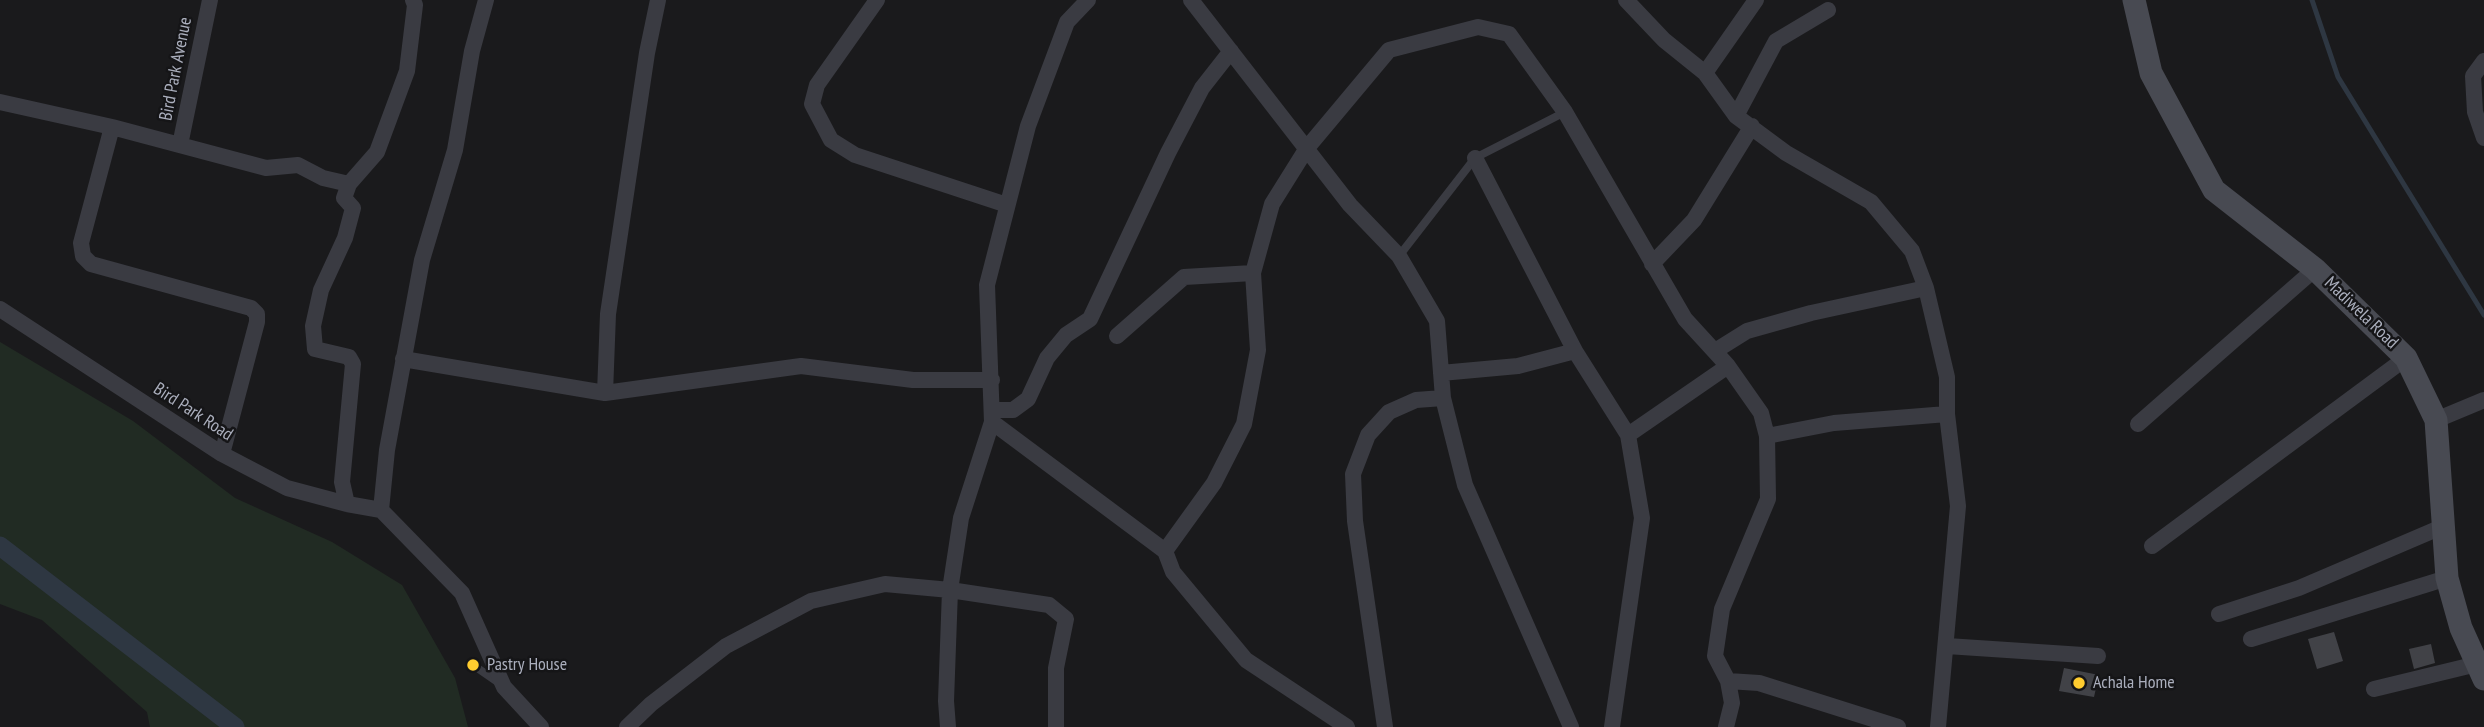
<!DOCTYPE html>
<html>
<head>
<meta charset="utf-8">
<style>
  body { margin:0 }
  canvas { display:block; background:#1a1a1c }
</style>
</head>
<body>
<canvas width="2484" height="727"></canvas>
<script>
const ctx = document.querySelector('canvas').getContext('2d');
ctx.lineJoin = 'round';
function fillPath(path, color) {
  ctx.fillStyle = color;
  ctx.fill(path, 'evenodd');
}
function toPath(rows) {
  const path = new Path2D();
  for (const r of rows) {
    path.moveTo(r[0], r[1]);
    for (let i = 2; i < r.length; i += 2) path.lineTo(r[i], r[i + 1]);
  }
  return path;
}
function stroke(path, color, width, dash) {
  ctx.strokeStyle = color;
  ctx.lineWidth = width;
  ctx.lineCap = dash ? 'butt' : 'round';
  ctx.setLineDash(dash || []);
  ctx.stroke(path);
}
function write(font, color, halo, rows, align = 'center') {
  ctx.font = font + ' "PT Sans Narrow",sans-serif';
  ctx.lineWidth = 5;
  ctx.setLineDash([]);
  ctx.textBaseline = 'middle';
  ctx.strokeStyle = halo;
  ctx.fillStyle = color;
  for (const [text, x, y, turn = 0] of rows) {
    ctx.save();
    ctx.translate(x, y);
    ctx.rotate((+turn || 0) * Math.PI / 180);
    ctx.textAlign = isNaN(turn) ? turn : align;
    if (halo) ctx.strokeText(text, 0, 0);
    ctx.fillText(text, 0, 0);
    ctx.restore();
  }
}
const green = toPath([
  [0,342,133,421,235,498,332,542,402,585,455,678,468,727,150,727,147,712,42,620,0,604]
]);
const stream = toPath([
  [2312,0,2338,77,2484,315]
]);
const canal = toPath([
  [0,546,235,727]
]);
const building = toPath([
  [2334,632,2343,661,2317,669,2308,639],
  [2431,644,2435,663,2414,669,2409,649],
  [2064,668,2099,675,2094,697,2059,691]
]);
const lane = toPath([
  [1399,256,1475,158,1565,112],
  [473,665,499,683]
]);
const street = toPath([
  [486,0,472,51,455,150,422,260,387,450,381,510,462,593,504,687,541,727],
  [658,0,647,53,608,314,605,393,801,366,913,380,992,380],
  [877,0,817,85,812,104,831,140,855,155,1007,205],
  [1191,0,1350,205,1399,256,1437,321,1443,398,1465,485,1571,727],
  [1626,0,1664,40,1705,73,1736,116,1786,153,1871,202,1912,251,1926,288,1947,377,1947,414,1958,506,1938,727],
  [2484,61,2473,76,2475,112,2484,138],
  [1705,73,1756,0],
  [0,102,112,127,266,168,298,165,323,178,349,184],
  [1736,116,1776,41,1828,10],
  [112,127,81,243,83,256,91,264,251,308,257,314,257,322,222,454],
  [180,145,210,0],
  [1475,158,1575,351,1628,435,1642,518,1612,727],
  [1652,264,1694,220,1752,126],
  [0,309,222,454,287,488,347,504,381,510],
  [1117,336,1184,277,1253,273],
  [1715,351,1747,331,1811,313,1926,288],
  [403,359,605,393],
  [1441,373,1518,366,1575,351],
  [993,410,1013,410,1028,399,1047,358,1066,335,1090,319,1168,153,1202,88,1231,51],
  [2436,420,2484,400],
  [992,422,1165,551,1173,572,1246,660,1347,727],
  [2138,424,2315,269],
  [1628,435,1728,366],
  [1767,436,1834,423,1947,414],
  [347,504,342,482,353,364,349,357,315,349,313,326,321,290,345,238,353,208,344,198,349,184,377,152,407,71,415,5,413,0],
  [2152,546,2406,358],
  [1165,551,1214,483,1244,424,1258,350,1253,273,1272,204,1307,148,1389,50,1478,27,1509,34,1565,112,1685,319,1728,366,1761,413,1767,436,1768,499,1722,609,1715,656,1728,681,1732,703,1726,727],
  [2219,614,2299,588,2444,526],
  [2251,639,2447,578],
  [1947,646,2098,656],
  [1728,681,1759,683,1898,727],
  [2374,689,2477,664],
  [627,727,651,704,726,646,811,601,885,584,950,590,1049,605,1066,619,1056,668,1056,727],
  [948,727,946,701,950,590,961,518,992,422,987,285,1028,126,1067,22,1088,0],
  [1385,727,1355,521,1353,474,1368,435,1389,412,1416,400,1443,398]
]);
const secondary = toPath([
  [2134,0,2151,73,2214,190,2315,269,2406,358,2436,420,2447,578,2461,628,2484,679]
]);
const markers = [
  [473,665,7,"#ffcc2f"],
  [2079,683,7,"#ffcc2f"]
];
const streetNames = [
  ["Bird Park Avenue",176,69,-79],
  ["Madiwela Road",2361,313,44],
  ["Bird Park Road",193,412,33]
];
const poiNames = [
  ["Pastry House",487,665],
  ["Achala Home",2093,683]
];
fillPath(green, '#212b23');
stroke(stream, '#2e3742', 5);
stroke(canal, '#2e3742', 19);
fillPath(building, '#414247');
stroke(lane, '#3a3b42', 8);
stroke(street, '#3a3b42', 16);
stroke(secondary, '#484a52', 23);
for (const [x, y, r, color] of markers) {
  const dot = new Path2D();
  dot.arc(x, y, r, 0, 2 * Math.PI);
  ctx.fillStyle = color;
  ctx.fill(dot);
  stroke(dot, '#151517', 2.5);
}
write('18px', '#abafbd', '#151517', streetNames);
write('18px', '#abafbd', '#151517', poiNames, 'left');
</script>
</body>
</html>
